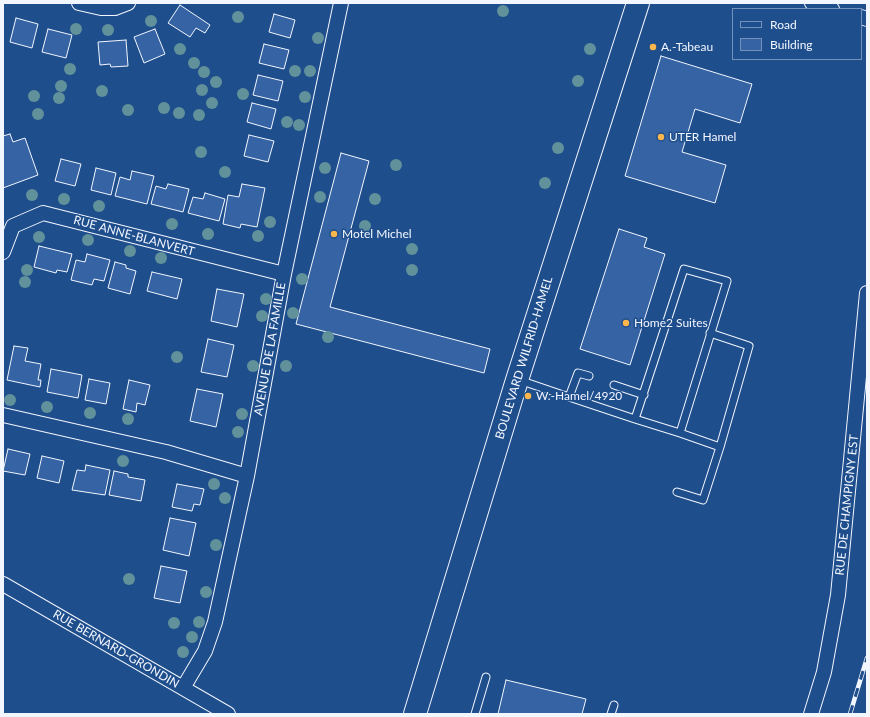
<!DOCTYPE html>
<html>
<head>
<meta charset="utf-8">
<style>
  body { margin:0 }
  #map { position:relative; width:870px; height:717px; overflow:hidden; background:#1f4e8c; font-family:Lato,sans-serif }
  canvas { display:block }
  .frame { position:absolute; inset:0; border:4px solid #f2f6ff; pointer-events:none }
  .legend { position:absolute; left:732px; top:8px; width:130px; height:52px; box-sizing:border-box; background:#1f4e8c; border:1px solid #7391ba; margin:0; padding:5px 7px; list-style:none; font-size:12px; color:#f2f6ff }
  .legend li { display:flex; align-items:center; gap:8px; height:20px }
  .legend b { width:20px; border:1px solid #7391ba }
</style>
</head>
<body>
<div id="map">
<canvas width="870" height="717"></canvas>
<div class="frame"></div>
<ul class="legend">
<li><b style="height:5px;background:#1f4e8c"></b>Road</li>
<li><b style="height:11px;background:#3563a3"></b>Building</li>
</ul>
</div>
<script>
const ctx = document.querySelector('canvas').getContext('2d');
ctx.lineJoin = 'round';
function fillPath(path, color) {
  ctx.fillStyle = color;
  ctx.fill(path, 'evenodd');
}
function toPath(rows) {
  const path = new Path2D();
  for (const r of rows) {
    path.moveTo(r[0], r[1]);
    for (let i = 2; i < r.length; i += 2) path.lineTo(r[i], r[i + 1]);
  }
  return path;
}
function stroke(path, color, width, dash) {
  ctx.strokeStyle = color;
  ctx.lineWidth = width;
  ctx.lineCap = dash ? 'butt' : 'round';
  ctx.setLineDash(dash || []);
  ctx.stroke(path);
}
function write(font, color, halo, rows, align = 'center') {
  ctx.font = font + ' Lato,sans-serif';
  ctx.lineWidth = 3;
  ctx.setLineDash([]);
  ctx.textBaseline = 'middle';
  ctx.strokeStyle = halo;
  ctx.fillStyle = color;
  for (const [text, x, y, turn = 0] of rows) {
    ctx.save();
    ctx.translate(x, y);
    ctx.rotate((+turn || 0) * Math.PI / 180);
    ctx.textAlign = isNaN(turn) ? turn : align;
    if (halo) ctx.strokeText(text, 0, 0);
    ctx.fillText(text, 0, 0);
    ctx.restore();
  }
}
const building = toPath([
  [180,5,210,25,205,33,196,28,190,37,168,23,180,5],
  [274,14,295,20,290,38,269,32,274,14],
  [16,18,38,24,32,48,10,42,16,18],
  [48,29,72,35,66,58,42,52,48,29],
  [155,29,165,54,144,63,134,37,155,29],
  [126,40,128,66,111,67,110,64,100,65,98,42,126,40],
  [264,44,289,50,284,69,259,63,264,44],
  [661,56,752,84,740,123,695,109,682,152,726,165,715,203,625,176,661,56],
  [258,75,283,81,278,101,253,95,258,75],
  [252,103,276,109,271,129,247,122,252,103],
  [10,134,13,142,25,138,38,175,3,188,3,136,10,134],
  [249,135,274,141,268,162,244,156,249,135],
  [341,153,369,161,330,307,490,349,484,373,296,324,341,153],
  [61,159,81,164,75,186,55,181,61,159],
  [96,168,116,173,111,195,91,190,96,168],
  [132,171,154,176,147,204,115,196,120,177,130,180,132,171],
  [168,184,189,189,183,212,151,204,156,186,166,189,168,184],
  [242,184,265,188,257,227,241,224,240,228,223,224,228,195,239,197,242,184],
  [205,193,225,199,219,221,188,213,193,197,203,199,205,193],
  [619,229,647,238,644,247,665,254,630,365,580,349,619,229],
  [39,246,72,254,67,272,57,270,56,273,34,267,39,246],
  [87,254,110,260,104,281,94,279,92,285,71,280,76,260,85,262,87,254],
  [115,262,126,265,126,268,136,271,130,294,108,288,115,262],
  [152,272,182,279,177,299,147,291,152,272],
  [217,289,244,294,237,327,211,321,217,289],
  [208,339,234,345,227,377,201,372,208,339],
  [14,346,28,348,25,361,41,364,38,380,41,380,40,387,7,380,14,346],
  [51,369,82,375,78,398,47,392,51,369],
  [89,379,110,383,106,404,85,400,89,379],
  [129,380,150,385,145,405,137,403,136,412,123,409,129,380],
  [197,389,223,394,216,427,190,421,197,389],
  [8,449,30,454,25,475,3,471,8,449],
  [42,456,64,461,59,483,37,478,42,456],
  [86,465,110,470,105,495,72,490,77,470,85,471,86,465],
  [114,471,128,474,128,477,145,480,141,501,109,495,114,471],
  [177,484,204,489,200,505,194,504,192,511,172,507,177,484],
  [170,518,196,523,189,556,163,550,170,518],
  [161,566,187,571,180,603,154,598,161,566],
  [506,680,586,699,582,714,498,714,506,680]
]);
const service = toPath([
  [519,380,569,397,635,419,680,433,727,281,684,269,635,419],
  [614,385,644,395],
  [569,397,578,373,589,376],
  [680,433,720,447,749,346,710,333],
  [677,492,703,500,720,447],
  [475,714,486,677],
  [611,714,614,705]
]);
const minor = toPath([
  [79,3,101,8,115,8,128,3],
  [812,3,832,9],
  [861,17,867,19],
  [3,252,13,226,43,213,284,274],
  [3,415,166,452,247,476],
  [3,584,228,714],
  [183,688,205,651,215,622,247,476,284,274,341,3],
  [811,714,824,672,838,595,867,293]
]);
const primary = toPath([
  [415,714,517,380,638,3]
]);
const rail = toPath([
  [850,714,867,658]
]);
const trees = [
  [503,11],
  [238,17],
  [151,21],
  [76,29],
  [108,30],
  [318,38],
  [180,49],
  [590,49],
  [194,63],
  [70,69],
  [295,71],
  [310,71],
  [204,72],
  [578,81],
  [216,82],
  [61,86],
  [202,90],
  [102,91],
  [243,94],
  [34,96],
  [305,97],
  [59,98],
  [212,103],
  [164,108],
  [128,110],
  [179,113],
  [38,114],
  [199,115],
  [287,122],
  [299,125],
  [558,148],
  [201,152],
  [396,165],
  [325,168],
  [225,172],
  [545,183],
  [32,195],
  [320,197],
  [64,199],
  [375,199],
  [99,206],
  [270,222],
  [172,224],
  [365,226],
  [208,234],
  [258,236],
  [39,237],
  [88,240],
  [412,249],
  [130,251],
  [161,258],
  [27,270],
  [412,270],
  [302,279],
  [25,282],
  [266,299],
  [293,313],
  [262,316],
  [328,337],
  [177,357],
  [253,366],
  [286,366],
  [10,400],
  [47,407],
  [90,413],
  [242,414],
  [128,419],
  [238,432],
  [123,461],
  [214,484],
  [225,498],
  [216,545],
  [129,579],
  [206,592],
  [199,622],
  [174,623],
  [192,637],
  [183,652]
];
const markers = [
  [653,47,4,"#ffb74d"],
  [661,137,4,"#ffb74d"],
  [334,234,4,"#ffb74d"],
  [626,323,4,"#ffb74d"],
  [528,396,4,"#ffb74d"]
];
const poiNames = [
  ["A.-Tabeau",661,47],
  ["UTER Hamel",669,137],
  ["Motel Michel",342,234],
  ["Home2 Suites",634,323],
  ["W.-Hamel/4920",536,396]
];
const streetNames = [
  ["RUE ANNE-BLANVERT",134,236,15],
  ["AVENUE DE LA FAMILLE",270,349,-80],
  ["BOULEVARD WILFRID-HAMEL",524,358,-73],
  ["RUE DE CHAMPIGNY EST",847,505,-84],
  ["RUE BERNARD-GRONDIN",116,649,30]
];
fillPath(building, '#3563a3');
stroke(building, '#f2f6ff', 1);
stroke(service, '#f2f6ff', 9);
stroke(minor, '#f2f6ff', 16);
stroke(primary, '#f2f6ff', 24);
stroke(service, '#1f4e8c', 7);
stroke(minor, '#1f4e8c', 14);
stroke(primary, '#1f4e8c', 22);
stroke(rail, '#f2f6ff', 4.5);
stroke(rail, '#1f4e8c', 3, [9]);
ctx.fillStyle = '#61919a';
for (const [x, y] of trees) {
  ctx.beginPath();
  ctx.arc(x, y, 6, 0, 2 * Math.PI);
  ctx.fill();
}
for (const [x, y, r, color] of markers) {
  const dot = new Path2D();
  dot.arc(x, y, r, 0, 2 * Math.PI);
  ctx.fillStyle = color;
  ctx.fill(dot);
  stroke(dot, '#1f4e8c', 1.5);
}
write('12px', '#f2f6ff', '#1f4e8c', poiNames, 'left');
write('12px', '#f2f6ff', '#1f4e8c', streetNames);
</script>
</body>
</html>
